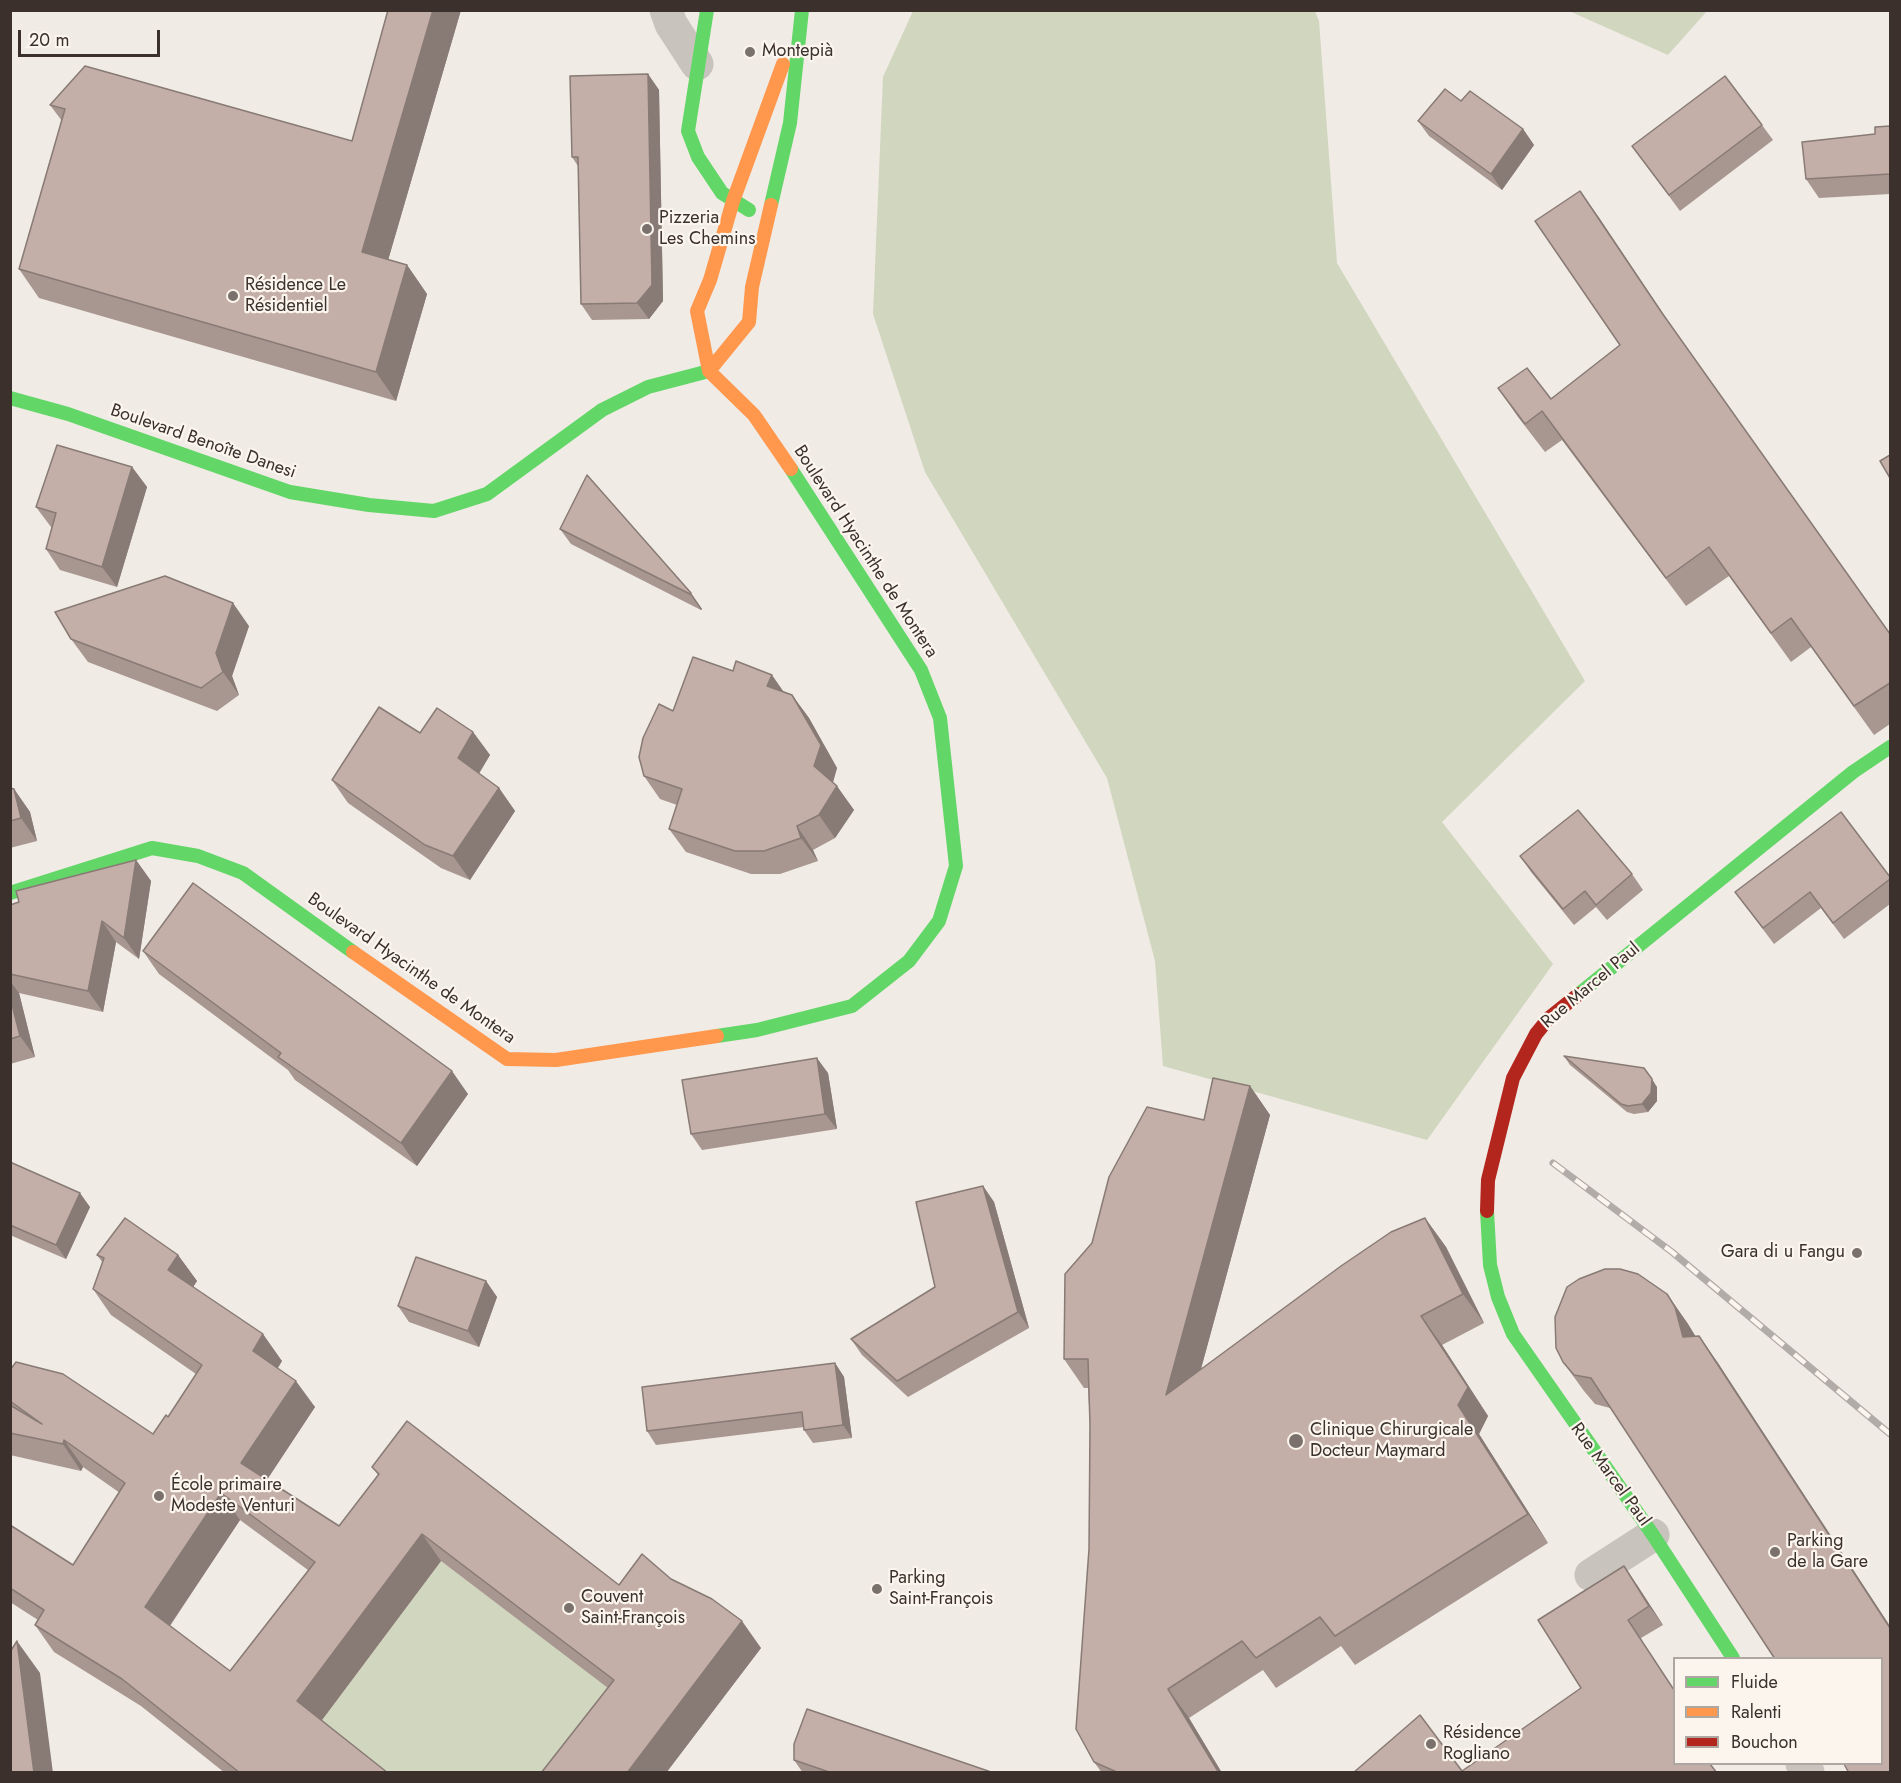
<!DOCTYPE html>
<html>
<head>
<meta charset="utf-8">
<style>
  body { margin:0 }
  #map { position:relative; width:1901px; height:1783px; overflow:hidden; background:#f0ebe5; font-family:Jost,sans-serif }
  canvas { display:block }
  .frame { position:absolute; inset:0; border:12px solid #3b302b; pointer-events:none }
  .legend { position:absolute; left:1673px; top:1657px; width:210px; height:108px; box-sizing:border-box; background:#fbf5ee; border:2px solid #aea6a0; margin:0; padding:8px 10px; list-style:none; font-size:18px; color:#3b302b }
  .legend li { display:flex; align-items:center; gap:12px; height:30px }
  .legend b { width:30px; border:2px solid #aea6a0 }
  .scale { position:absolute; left:18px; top:30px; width:142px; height:27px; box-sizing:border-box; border:3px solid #3b302b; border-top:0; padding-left:8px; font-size:18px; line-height:21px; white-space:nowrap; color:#3b302b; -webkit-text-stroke:4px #fbf5ee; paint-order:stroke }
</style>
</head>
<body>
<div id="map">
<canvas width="1901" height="1783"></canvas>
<div class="frame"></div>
<ul class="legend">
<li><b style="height:8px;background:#63d668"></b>Fluide</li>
<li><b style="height:8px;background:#ff974d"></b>Ralenti</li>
<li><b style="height:8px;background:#b3261e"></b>Bouchon</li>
</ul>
<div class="scale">20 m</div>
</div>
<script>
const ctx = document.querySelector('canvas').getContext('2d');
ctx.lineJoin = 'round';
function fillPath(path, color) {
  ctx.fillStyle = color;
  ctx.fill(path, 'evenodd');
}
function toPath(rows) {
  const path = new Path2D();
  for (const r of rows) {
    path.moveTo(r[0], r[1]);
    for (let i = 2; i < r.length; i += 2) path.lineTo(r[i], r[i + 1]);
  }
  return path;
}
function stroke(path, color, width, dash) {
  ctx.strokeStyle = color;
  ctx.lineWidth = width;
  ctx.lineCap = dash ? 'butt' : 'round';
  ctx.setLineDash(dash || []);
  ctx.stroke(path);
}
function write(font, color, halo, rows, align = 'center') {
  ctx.font = font + ' Jost,sans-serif';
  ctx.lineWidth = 4.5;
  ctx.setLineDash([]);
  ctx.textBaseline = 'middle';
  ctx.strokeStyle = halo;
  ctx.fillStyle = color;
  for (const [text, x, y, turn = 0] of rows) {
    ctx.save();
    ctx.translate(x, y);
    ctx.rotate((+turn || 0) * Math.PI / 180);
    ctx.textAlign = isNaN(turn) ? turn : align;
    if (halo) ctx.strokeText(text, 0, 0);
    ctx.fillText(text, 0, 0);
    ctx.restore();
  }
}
const green = toPath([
  [913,11,1315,11,1319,21,1337,263,1585,681,1442,822,1553,964,1427,1140,1163,1066,1155,961,1107,778,925,472,873,314,883,77],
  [1569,11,1707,11,1668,55],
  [441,1561,633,1706,581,1772,373,1772,316,1728]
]);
const street = toPath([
  [666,10,671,24,697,64],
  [1591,1575,1653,1535],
  [1802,1764,1808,1772]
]);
const fast = toPath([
  [707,10,688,131,698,157,722,193,749,210],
  [771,205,790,123,802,10],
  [10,398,68,414,290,492,369,505,434,511,487,494,602,410,648,387,709,371],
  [10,893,152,848,198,856,243,873,353,952],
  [1579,994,1853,772,1890,747],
  [717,1036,757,1030,852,1006,909,961,939,921,956,866,940,718,921,670,791,469],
  [1487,1211,1490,1265,1498,1297,1513,1334,1653,1535,1733,1658]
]);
const slow = toPath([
  [709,371,749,322,752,287,771,205],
  [709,371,697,311,710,280,733,201,783,64],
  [709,371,754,415,791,469],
  [353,952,507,1059,556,1060,717,1036]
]);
const jam = toPath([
  [1487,1211,1488,1180,1513,1078,1536,1034,1549,1018,1579,994]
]);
const rail = toPath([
  [1553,1163,1672,1252,1890,1434]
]);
const wall = toPath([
  [388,10,461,10,388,260,407,265,427,294,396,401,39,298,19,269,62,121,50,105,352,141],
  [648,74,659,90,663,301,649,319,592,320,581,304,578,166,572,157],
  [1461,101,1523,129,1534,145,1502,190,1429,136,1418,121],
  [1762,125,1773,140,1680,211,1632,146],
  [1890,126,1890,194,1819,198,1806,179,1875,134],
  [1580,191,1676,333,1890,634,1890,724,1874,735,1811,647,1791,662,1729,576,1686,606,1562,440,1545,452,1518,417,1498,388,1551,399,1620,345],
  [132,467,147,487,117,587,60,570,46,549,52,528,51,527,36,507],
  [560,529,691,593,702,609,701,610,571,544],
  [249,626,232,676,239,695,217,711,88,662,71,639],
  [783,691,792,695,809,718,837,768,833,782,854,810,835,838,813,850,818,861,780,874,751,874,686,852,669,829,677,805,660,799,644,776,673,711],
  [473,732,490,755,479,774,499,788,515,811,470,880,441,868,348,803,332,780,420,733],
  [10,788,14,789,30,812,37,841,10,848],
  [1520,856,1632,874,1643,890,1607,920,1596,907,1574,925,1531,872],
  [136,860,151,881,139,959,116,942,103,1012,19,993,35,1057,10,1064,10,905,19,902],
  [1890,877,1890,904,1844,939,1821,908,1774,944,1735,892],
  [143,951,468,1094,417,1166,295,1080,288,1070,159,974],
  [1564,1056,1657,1087,1657,1101,1648,1112,1634,1114,1627,1112,1570,1065],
  [828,1073,837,1129,702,1150,691,1134],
  [1250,1086,1270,1115,1201,1369,1425,1218,1446,1247,1484,1323,1442,1345,1488,1416,1479,1434,1548,1543,1355,1665,1341,1646,1276,1688,1263,1670,1189,1718,1222,1773,1102,1773,1094,1762,1089,1549,1090,1425,1088,1388,1084,1388,1064,1359,1092,1243,1204,1120],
  [10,1162,90,1207,66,1259,10,1235],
  [983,1186,994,1202,1029,1328,908,1397,862,1355,851,1339,935,1287],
  [97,1255,178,1255,197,1281,193,1287,282,1361,277,1368,315,1407,267,1480,339,1526,378,1475,372,1467,619,1585,671,1579,761,1648,666,1773,541,1773,608,1688,441,1561,322,1720,388,1773,225,1773,141,1706,54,1652,35,1625,38,1620,10,1602,10,1525,73,1565,120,1493,83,1467,81,1471,10,1455,10,1370,153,1434,168,1417,196,1374,111,1315,93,1289,103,1263],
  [240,1520,308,1570,230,1671,170,1626],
  [486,1281,497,1297,479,1347,409,1322,398,1306],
  [1667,1294,1688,1324,1695,1336,1699,1336,1720,1366,1610,1408,1595,1404,1584,1391,1563,1362],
  [835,1363,844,1377,852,1438,813,1443,804,1430,804,1427,656,1445,647,1431],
  [1637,1585,1663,1625,1641,1638,1674,1764,1462,1771,1581,1688],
  [794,1760,994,1773,803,1773]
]);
const shadedWall = toPath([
  [433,10,461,10,382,281,362,252],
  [648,74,659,90,663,301,649,319,637,303],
  [1523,129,1534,145,1502,190,1491,174],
  [1580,191,1600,219,1682,342,1662,313],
  [407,265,427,294,396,401,376,372],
  [132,467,147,487,117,587,102,567],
  [691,593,702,609,701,610,690,594],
  [233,603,249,626,232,676,239,695,223,672,216,653],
  [772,675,788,698,767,686],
  [792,695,809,718,837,768,831,789,814,766],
  [473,732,490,755,474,781,458,758],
  [837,786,854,810,835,838,819,815],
  [499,788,515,811,470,880,453,856],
  [14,789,30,812,37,841,21,818],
  [797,826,813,850,818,861,801,838],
  [136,860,151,881,139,959,124,938],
  [102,921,116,942,103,1012,88,991],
  [10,981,19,993,35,1057,20,1036,10,997],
  [817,1058,828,1073,837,1129,825,1114],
  [452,1071,468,1094,417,1166,401,1143],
  [1652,1079,1657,1087,1657,1101,1648,1112,1642,1104],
  [1250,1086,1270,1115,1186,1424,1166,1395],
  [983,1186,994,1202,1029,1328,1018,1312],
  [80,1193,90,1207,66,1259,56,1245],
  [1425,1218,1446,1247,1484,1323,1463,1294],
  [178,1255,197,1281,187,1296,168,1270],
  [486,1281,497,1297,479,1347,468,1331],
  [1667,1294,1688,1324,1696,1337,1683,1337],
  [1421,1316,1442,1345,1488,1416,1479,1434,1548,1543,1528,1514,1458,1405],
  [263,1334,282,1361,272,1378,253,1351],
  [1699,1336,1720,1366,1890,1626,1890,1628],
  [835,1363,844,1377,852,1438,843,1425],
  [296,1381,315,1407,260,1490,241,1463],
  [64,1440,83,1467,81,1471,63,1444],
  [221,1493,240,1520,164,1634,145,1607],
  [422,1534,441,1561,316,1728,297,1701],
  [1624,1566,1637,1585,1663,1625,1649,1606],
  [742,1621,761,1648,666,1773,627,1773],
  [17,1641,40,1673,53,1773,34,1773],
  [1168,1689,1189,1718,1222,1773,1219,1773]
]);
const building = toPath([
  [388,10,433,10,362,252,407,265,376,372,19,269,65,109,50,105,85,66,352,141,388,10],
  [648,74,652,285,637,303,581,304,578,157,572,157,570,76,648,74],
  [1725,76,1762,125,1669,195,1632,146,1725,76],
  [1445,89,1461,101,1470,91,1523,129,1491,174,1418,121,1445,89],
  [1890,126,1890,174,1806,179,1802,142,1875,134,1875,127,1890,126],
  [1580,191,1662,313,1890,634,1890,683,1854,706,1791,618,1771,633,1709,547,1666,578,1542,411,1525,424,1498,388,1527,368,1551,399,1620,345,1535,221,1580,191],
  [57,445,132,467,102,567,46,549,56,513,36,507,57,445],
  [1890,455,1890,478,1880,461,1890,455],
  [587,475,691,593,690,594,560,529,587,475],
  [165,576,233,603,216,653,223,672,201,688,71,639,55,612,165,576],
  [693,657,733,671,736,661,772,675,767,686,792,695,821,745,814,766,837,786,819,815,797,826,801,838,764,851,735,851,669,829,682,789,644,776,639,757,643,738,659,704,673,711,693,657],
  [379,707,420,733,437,708,473,732,458,758,499,788,453,856,425,845,332,780,379,707],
  [10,788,14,789,21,818,10,821,10,788],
  [1578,810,1632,874,1596,905,1585,891,1563,909,1520,856,1578,810],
  [1841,812,1890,877,1890,879,1833,923,1810,892,1763,928,1735,892,1841,812],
  [136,860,124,938,102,921,88,991,10,974,10,905,19,902,16,891,136,860],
  [193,883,452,1071,401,1143,278,1057,281,1053,143,951,193,883],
  [10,997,20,1036,10,1039,10,997],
  [1564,1056,1644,1068,1652,1079,1651,1093,1642,1104,1628,1106,1621,1104,1564,1056],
  [817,1058,825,1114,691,1134,682,1080,817,1058],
  [1213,1078,1250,1086,1166,1395,1341,1266,1391,1232,1425,1218,1463,1294,1421,1316,1468,1387,1458,1405,1528,1514,1335,1636,1320,1617,1256,1658,1242,1641,1168,1689,1219,1773,1119,1773,1094,1762,1076,1729,1089,1549,1090,1425,1088,1359,1064,1359,1065,1274,1092,1243,1109,1177,1147,1107,1204,1120,1213,1078],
  [10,1162,80,1193,56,1245,10,1225,10,1162],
  [983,1186,1018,1312,897,1381,851,1339,935,1287,916,1202,983,1186],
  [125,1218,178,1255,168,1270,263,1334,253,1351,296,1381,241,1463,339,1526,379,1474,372,1467,407,1421,619,1585,642,1554,671,1579,712,1599,742,1621,627,1773,541,1773,614,1680,422,1534,297,1701,388,1773,240,1773,122,1679,35,1625,44,1610,10,1588,10,1525,73,1565,125,1483,64,1440,63,1444,10,1433,10,1405,42,1424,10,1401,10,1370,16,1362,63,1374,153,1434,166,1415,168,1417,202,1365,93,1289,104,1258,97,1255,125,1218],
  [221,1493,315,1562,230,1671,145,1607,221,1493],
  [416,1257,486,1281,468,1331,398,1306,416,1257],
  [1605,1269,1620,1269,1638,1274,1667,1294,1675,1307,1683,1337,1699,1336,1890,1628,1890,1773,1849,1773,1844,1764,1881,1764,1881,1659,1775,1659,1591,1378,1574,1375,1563,1362,1556,1348,1555,1317,1567,1287,1579,1279,1605,1269],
  [835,1363,843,1425,804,1430,802,1412,647,1431,642,1387,835,1363],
  [1624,1566,1649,1606,1628,1620,1674,1690,1674,1764,1710,1764,1717,1773,1353,1773,1420,1715,1462,1771,1581,1688,1538,1620,1624,1566],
  [17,1641,34,1773,10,1773,10,1652,17,1641],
  [807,1709,994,1773,832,1773,794,1760,794,1744,807,1709]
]);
const markers = [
  [750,52,6,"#7a716c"],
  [647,229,6,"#7a716c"],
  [233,296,6,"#7a716c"],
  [1857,1253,6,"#7a716c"],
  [1296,1441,8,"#7a716c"],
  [159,1496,6,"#7a716c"],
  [1775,1552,6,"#7a716c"],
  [877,1589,6,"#7a716c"],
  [569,1608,6,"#7a716c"],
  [1431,1744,6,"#7a716c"]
];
const poiNames = [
  ["Montepià",762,52],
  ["Pizzeria",659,219],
  ["Les Chemins",659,240],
  ["Résidence Le",245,286],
  ["Résidentiel",245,307],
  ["Gara di u Fangu",1845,1253,"right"],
  ["Clinique Chirurgicale",1310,1431],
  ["Docteur Maymard",1310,1452],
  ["École primaire",171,1486],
  ["Modeste Venturi",171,1507],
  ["Parking",1787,1542],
  ["de la Gare",1787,1563],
  ["Parking",889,1579],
  ["Saint-François",889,1600],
  ["Couvent",581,1598],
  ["Saint-François",581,1619],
  ["Résidence",1443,1734],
  ["Rogliano",1443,1755]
];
const streetNames = [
  ["Boulevard Benoîte Danesi",203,442,19],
  ["Boulevard Hyacinthe de Montera",865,552,57],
  ["Boulevard Hyacinthe de Montera",411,969,35],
  ["Rue Marcel Paul",1591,986,-40],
  ["Rue Marcel Paul",1610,1475,54]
];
fillPath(green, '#d1d6bf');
stroke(street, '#c9c3be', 33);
stroke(fast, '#63d668', 14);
stroke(slow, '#ff974d', 14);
stroke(jam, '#b3261e', 14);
stroke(rail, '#b1aca8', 7);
stroke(rail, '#fbf5ee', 4.5, [14]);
fillPath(wall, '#a89690');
fillPath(shadedWall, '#887a75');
fillPath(building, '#c3afa7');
stroke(building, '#887a75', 1.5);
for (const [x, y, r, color] of markers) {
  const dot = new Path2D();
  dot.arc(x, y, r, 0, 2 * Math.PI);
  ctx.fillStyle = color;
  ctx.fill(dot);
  stroke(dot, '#fbf5ee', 2);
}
write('18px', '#3b302b', '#fbf5ee', poiNames, 'left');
write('18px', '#3b302b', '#fbf5ee', streetNames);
</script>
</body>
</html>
